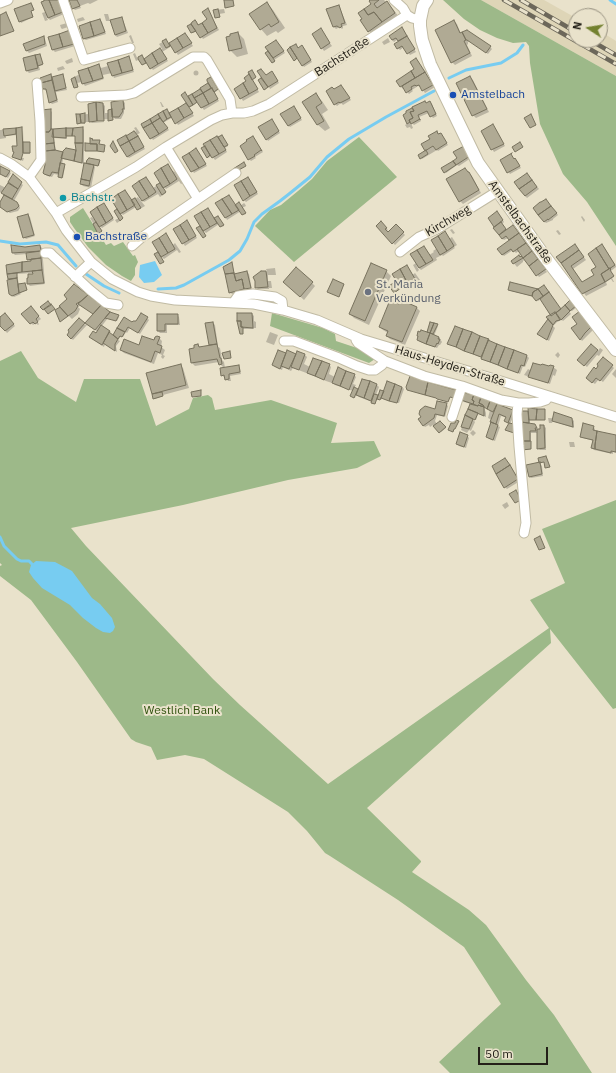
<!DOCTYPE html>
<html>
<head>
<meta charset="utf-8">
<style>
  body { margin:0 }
  #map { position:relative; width:616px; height:1073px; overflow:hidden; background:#e9e2cb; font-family:"IBM Plex Sans",sans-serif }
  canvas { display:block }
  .north { position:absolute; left:568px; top:8px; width:40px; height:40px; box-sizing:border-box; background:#e9e2cb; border:1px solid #9a9483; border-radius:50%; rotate:282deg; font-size:11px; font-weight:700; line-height:16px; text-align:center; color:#232018 }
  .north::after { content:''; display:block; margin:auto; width:14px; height:18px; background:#73812f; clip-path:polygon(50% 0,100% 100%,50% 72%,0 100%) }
  .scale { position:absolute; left:478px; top:1047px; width:70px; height:18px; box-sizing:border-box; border:2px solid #232018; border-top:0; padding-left:5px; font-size:12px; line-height:14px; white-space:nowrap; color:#232018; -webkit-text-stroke:3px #e9e2cb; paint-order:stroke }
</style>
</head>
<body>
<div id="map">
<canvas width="616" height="1073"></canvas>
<div class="north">N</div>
<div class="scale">50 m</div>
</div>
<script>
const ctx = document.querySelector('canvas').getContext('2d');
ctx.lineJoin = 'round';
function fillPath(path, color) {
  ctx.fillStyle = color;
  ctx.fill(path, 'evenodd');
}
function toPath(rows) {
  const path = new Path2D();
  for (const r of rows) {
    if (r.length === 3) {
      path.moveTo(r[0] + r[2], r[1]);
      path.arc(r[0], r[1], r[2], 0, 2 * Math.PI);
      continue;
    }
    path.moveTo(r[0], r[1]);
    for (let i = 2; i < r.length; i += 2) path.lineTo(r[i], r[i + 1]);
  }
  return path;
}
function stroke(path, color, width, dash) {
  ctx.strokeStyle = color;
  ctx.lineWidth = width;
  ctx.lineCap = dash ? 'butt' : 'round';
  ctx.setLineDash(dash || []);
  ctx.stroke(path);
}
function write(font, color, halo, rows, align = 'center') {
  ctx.font = font + ' "IBM Plex Sans",sans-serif';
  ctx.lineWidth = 4;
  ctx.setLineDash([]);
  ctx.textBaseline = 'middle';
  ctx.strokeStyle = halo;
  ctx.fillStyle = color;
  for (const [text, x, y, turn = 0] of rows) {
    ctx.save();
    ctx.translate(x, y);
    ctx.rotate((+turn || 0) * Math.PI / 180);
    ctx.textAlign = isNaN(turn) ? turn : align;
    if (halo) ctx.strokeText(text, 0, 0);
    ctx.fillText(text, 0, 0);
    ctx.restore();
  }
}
const built = toPath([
  [481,0,544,0,576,18,576,40,600,40,600,31,616,41,616,76]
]);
const green = toPath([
  [443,0,481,0,616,76,616,246,587,202,563,174,540,124,530,63,529,46,526,42,513,43,497,38,480,30,464,19],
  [359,137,397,177,294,262,255,226,270,210,281,205,298,191,312,179,327,161],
  [83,208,106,245,111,243,114,246,123,242,133,256,135,255,138,262,135,268,135,275,131,281,122,276,106,265,88,247,74,228,70,222,70,217],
  [272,313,323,328,335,334,336,341,357,348,375,359,369,363,270,326],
  [21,351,38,378,76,402,84,379,140,379,156,426,189,409,193,398,208,395,212,398,215,410,271,400,337,423,331,443,374,441,381,456,357,468,288,480,183,505,71,528,86,546,213,679,240,705,328,784,549,628,530,600,565,583,542,529,616,500,616,708,613,709,550,629,551,643,367,808,421,861,421,862,412,872,469,910,486,925,526,980,554,1015,592,1073,450,1073,439,1062,501,1004,464,947,398,900,330,856,325,853,307,831,288,812,204,759,185,755,157,760,151,747,136,742,131,739,77,662,31,600,0,576,0,566,2,565,0,563,0,361]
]);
const water = toPath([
  [155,261,162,275,154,282,144,283,139,277,140,265],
  [36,561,55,562,72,571,92,598,100,604,112,618,115,627,113,631,110,633,103,632,96,628,83,618,70,605,42,588,33,578,29,572,31,565]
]);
const shadow = toPath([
  [47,0,58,0,64,14,50,20,46,16,48,20,45,21,42,13,45,12,48,16],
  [70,0,98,0,90,4,88,3,80,6,81,8,75,10,73,8],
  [370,0,384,0,393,9,401,20,389,28,384,24,371,33,369,31,373,4],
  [267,3,273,10,285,28,278,33,276,31,267,36,261,29],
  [32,4,34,10,31,11,33,17,21,23,15,10],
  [338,6,340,8,347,25,343,26,343,28,342,29,340,27,336,29,334,27,328,10],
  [224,9,225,13,219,14,220,18,217,18,215,10],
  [209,12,219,30,203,39,197,31,193,33,188,27,196,22,199,25,208,20],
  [104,14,108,14,110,21,106,21],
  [83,17,85,20,78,22,77,19],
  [121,18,123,20,128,33,117,37,115,35],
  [100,20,102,22,106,34,86,40,84,39],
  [454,21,457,24,461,34,490,47,492,49,488,54,470,41,468,42,468,44,467,45,472,56,455,65,452,62],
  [67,23,68,27,62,29,61,28,60,25],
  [402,29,416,52,410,55,404,47,400,50,398,48,399,41,398,39,394,42,392,40],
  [69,31,75,46,55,52,53,50,49,38],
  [322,32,332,46,324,51,313,35],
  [238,33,244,39,248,54,237,57,230,50,231,36],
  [185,34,193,46,178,55,172,46,162,52,168,61,153,70,147,63,143,65,140,60,144,60,162,49,159,44,166,40,169,44],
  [131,35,134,43,132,43,129,36],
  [43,37,45,39,47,46,29,53,27,51,24,45],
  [388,38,390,42,384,45,382,42],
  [278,43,285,53,274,60,275,62,273,63,266,53,268,52,271,55],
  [296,45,299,49,304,48,312,62,304,67,298,58,295,61,288,50],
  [100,50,101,51,94,54,94,52],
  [135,53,138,60,136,61,133,54],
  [40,55,43,65,39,66,40,70,29,73,27,71,24,58],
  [128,57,130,59,134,72,114,78,112,73,103,75,104,79,85,86,82,82,77,83,78,87,75,87,72,79,76,78,76,76,99,65,101,68,108,66,110,69],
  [72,58,73,62,67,64,66,63,65,61],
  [418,62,435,87,425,93,421,87,418,86,412,90,413,91,409,94,404,88,403,89,401,87,397,81,416,69],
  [63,66,65,69,58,71,57,68],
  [196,73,2.5],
  [252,71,256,78,252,80,259,92,243,101,236,89,247,82],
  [274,74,279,83,270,89,269,87,265,90,259,80,261,79,264,82,266,76],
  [51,76,52,78,62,76,64,78,67,90,56,92,58,102,52,104,50,102,47,90,46,91,44,89],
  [470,77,473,80,489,112,476,118,473,115],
  [211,79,218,90,214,93,219,101,204,110,198,102,189,108,194,116,178,125,173,117,163,123,169,130,153,140,142,124,167,110,169,114,186,104,189,107,188,97,209,83],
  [341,86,351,100,343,105,341,103,337,106,335,104,334,90],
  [315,94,322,101,328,110,322,114,330,128,325,131,318,125,304,102],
  [123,101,125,103,125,110,124,110,124,113,121,119,115,119,113,116,113,120,109,121,109,119,91,120,91,122,85,122,85,124,78,123,77,115,88,114,90,116,103,104,105,106,105,113,109,113],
  [160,102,161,102,164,107,162,107],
  [430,102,432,104,437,116,433,118,429,113,419,117,421,121,414,125,410,121,413,128,411,129,410,127,407,128,405,125,408,123,404,115,415,112,426,104],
  [295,109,302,120,290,127,288,125],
  [50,110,52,112,52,130,83,128,84,130,84,163,90,165,87,163,100,161,99,166,92,164,95,167,91,188,83,186,81,184,84,164,63,159,62,165,65,166,63,178,59,177,59,175,54,174,52,177,47,176,45,174],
  [67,136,74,136,76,138,76,151,63,153,56,151,54,138,67,139],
  [91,122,105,122,92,123],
  [273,122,280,133,268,141,267,139],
  [493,126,505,146,494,152,482,132],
  [136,127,140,133,136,135,145,149,129,158,127,156,126,137,136,131,134,128],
  [21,128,22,158,24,158,23,161,15,158,13,156,18,147,17,135,6,136,6,138,0,139,0,130],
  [23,130,24,143,30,144,30,154,24,154,24,157],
  [436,132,439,135,442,136,448,145,438,151,437,150,422,159,419,155,427,151,423,144,431,139],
  [222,136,228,146,225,148,227,152,215,160,212,156,208,158,208,157,217,137,219,138],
  [254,139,263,152,255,157,256,158,251,161,249,159],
  [465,149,471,158,459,166,457,165,446,173,443,168,458,159],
  [198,152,207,166,194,173,184,157],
  [511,155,514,160,515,159,517,161,521,168,510,174,501,160],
  [0,167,11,173,8,178,0,174],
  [171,170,177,173,183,183,181,184,179,181,166,189,162,185,161,186,166,193,160,197,158,194,144,202,142,200,146,178,153,188,161,183],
  [469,173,472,176,481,193,463,204,460,201],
  [13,176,23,185,14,201,19,205,20,208,18,211,10,213,0,207,0,204,5,195,0,192,0,185,6,188],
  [529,176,539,189,527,198,525,196],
  [250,180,258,194,246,202,244,200],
  [229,196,236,206,240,206,244,203,245,204,246,206,242,208,246,214,243,215,241,211,227,220,226,218,217,204],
  [138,197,145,206,138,210,136,207,123,215,121,213,132,201],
  [548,202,558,215,553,219,553,220,546,223,545,222],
  [106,206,114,220,102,228,98,224,97,225,102,232,100,234,90,218,92,217,95,220],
  [208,209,215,219,218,218,224,226,221,227,219,224,206,233,203,230],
  [119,212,123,219,117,223,115,220,119,218],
  [499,214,504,222,502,224,506,231,515,228,547,272,539,277,519,251,516,253,513,250,504,256,502,254,510,241,508,238,504,240,502,238,489,218],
  [28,215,30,217,35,236,26,239,24,237],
  [582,216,585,220,584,222,581,217],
  [381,223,388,230,387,231,388,233,396,225,405,235,395,245,377,226],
  [189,224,197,238,185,246,174,229],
  [452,229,455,233,453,234,450,230],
  [558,230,561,234,559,235,556,231],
  [452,237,457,245,454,247,455,248,443,256,442,255,436,258,437,260,421,270,416,265,419,270,417,272,413,265,434,252,433,251,436,249,439,252,449,239],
  [175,243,181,252,179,253,177,250,164,259,161,256],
  [12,246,25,248,40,246,42,248,45,284,30,286,28,284,28,279,34,275,33,273,17,274,19,285,25,285,27,290,20,293,21,294,14,297,10,294,7,265,31,262,28,259,27,254,15,255,13,253],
  [576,247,586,260,573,269,583,283,596,275,597,267,604,247,616,266,616,267,611,271,614,277,612,278,614,282,613,282,611,279,606,282,607,285,586,296,558,257],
  [521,257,524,260,523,261,523,262,517,267,512,261],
  [232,264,234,275,247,272,249,274,252,290,232,294,230,292],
  [275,268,276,275,268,275,268,281,271,281,272,288,269,288,269,289,258,289,256,287,254,277,261,272,267,272,266,269],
  [386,271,391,276,369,325,354,318,350,314],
  [415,273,420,280,403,289,402,288,395,292,391,286,396,282,399,285],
  [312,283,315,286,304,300,288,285],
  [74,285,109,313,119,317,117,321,108,318,101,327,109,332,111,334,111,335,113,336,124,319,132,324,147,318,149,320,140,334,130,328,127,333,126,332,123,337,121,336,118,340,120,341,116,346,117,352,105,344,104,347,92,339,91,337,97,334,98,332,87,325,73,340,68,335,79,319,85,325,94,315,81,305,78,307,80,309,78,314,72,319,69,316,61,321],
  [544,286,561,310,571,300,577,307,572,311,568,310,571,314,563,321,562,320,557,322,554,325,548,317,553,319,541,299,538,301,535,297,511,291,509,289,537,290],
  [400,305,417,308,420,311,405,345,390,339,387,336,388,333,383,330,380,327],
  [31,307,41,319,37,322,39,324,38,325,36,323,33,325,23,314],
  [252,314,254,316,254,321,256,322,256,328,254,328,254,329,243,329,243,334,241,334,238,321],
  [581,314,593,330,582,341,573,329,578,325],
  [158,315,177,315,179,317,180,325,167,325,167,333,160,333,158,331],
  [7,316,15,326,7,333,0,324,0,318],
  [548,321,555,328,549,341,538,334],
  [213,323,215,325,218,347,220,348,222,360,224,362,225,368,238,366,240,368,241,374,230,376,231,381,228,381,226,377,224,377,222,375,224,368,220,364,219,362,195,366,192,363,190,350,195,349,198,345,201,348,210,346,206,324],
  [437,325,438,326,434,336,439,337,442,342,440,345,439,345,437,348,420,342,418,340],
  [270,332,278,335,274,345,266,342],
  [159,338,162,341,161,347,165,350,163,355,165,356,163,359,161,357,162,355,158,353,154,364,124,353,121,350,139,346,154,342],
  [488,340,490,342,527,356,529,358,525,367,523,366,520,374,484,360,482,358,451,345,449,343],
  [591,345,598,351,600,348,603,350,599,356,597,355,587,367,579,360],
  [297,352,305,355,307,357,304,364,310,367,329,365,331,367,329,374,335,377,354,375,356,377,353,384,356,385,354,388,359,391,377,385,379,387,376,395,378,396,383,392,402,387,404,389,399,403,382,398,381,400,377,399,375,404,373,403,372,402,359,397,356,394,355,398,352,397,353,391,335,385,332,382,332,383,326,381,309,374,293,368,291,371,283,367,282,370,275,367,273,365,287,354,296,355],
  [558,352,560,355,558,358,555,355],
  [603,358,614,368,603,382,599,379,595,384,589,380],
  [180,365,183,368,189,388,163,395,163,396,155,399,148,374],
  [553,367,557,370,555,376,553,375,550,384,532,378,530,377,524,375,528,369,532,371],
  [616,369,616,378,612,374],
  [481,397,483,399,487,401,488,400,491,401,491,402,513,411,515,413,510,424,505,421,507,418,501,416,498,426,500,427,495,441,489,439,487,437,492,420,488,418,490,410,484,407,486,413,486,417,478,414,476,420,471,417,475,422,471,431,469,430,467,433,461,430,471,404,464,402,462,400],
  [446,404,448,406,445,417,437,415,435,421,437,424,440,423,446,428,441,432,433,425,430,427,429,425,425,427,423,425,436,410],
  [545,410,545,420,530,420,530,424,535,425,538,430,541,430,544,426,546,428,546,450,540,450,538,448,538,433,531,433,531,449,523,450,521,412,528,412,530,413],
  [548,418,572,419,574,421,574,428,555,422,553,420,552,423,549,423],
  [593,427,595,429,595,431,616,436,616,453,613,452,613,454,594,450,592,448,594,441,583,438,581,436],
  [473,430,476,433,473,436,470,433],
  [467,436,469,438,466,448,459,446,457,444],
  [569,442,574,442,575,447,570,447],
  [507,461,520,481,507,489,505,487],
  [540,464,542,466,543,476,531,478,529,476],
  [507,502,509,506,505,509,502,505]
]);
const stream = toPath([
  [610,0,616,4],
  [449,78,466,70,501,63,517,53,523,45],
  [0,241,20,244,46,242,58,245,76,266],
  [86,274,104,286,119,293],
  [158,289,176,288,184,285,229,260,240,251,247,239,254,222,262,214,280,201,289,194,310,177,327,157,349,139,386,117,434,91],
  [0,537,4,546,17,559,21,561,29,561,32,564]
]);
const building = toPath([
  [44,0,49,0,55,15,48,18,41,2,44,1,44,0],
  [49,0,58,0,63,12,55,15,49,0],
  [69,0,77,0,80,6,72,9,69,0],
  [224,0,233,0,234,6,225,8,224,0],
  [370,0,379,0,374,4,377,8,387,1,395,13,382,22,374,12,368,15,364,9,371,4,369,1,370,0],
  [267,2,279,22,271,27,269,24,260,30,249,14,267,2],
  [31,3,34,10,31,11,33,17,19,22,14,9,31,3],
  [339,5,345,23,341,24,342,26,340,28,337,26,333,27,326,9,339,5],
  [208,8,217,28,208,33,202,23,207,19,202,12,208,8],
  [218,9,220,17,215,18,213,10,218,9],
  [364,9,368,15,374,12,382,22,368,32,360,20,362,19,358,13,364,9],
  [6,12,14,31,0,36,0,15,6,12],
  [122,17,126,31,115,35,110,20,122,17],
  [100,19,105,32,94,36,90,22,100,19],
  [195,20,196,21,198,25,202,23,208,33,200,38,191,24,192,22,195,20],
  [454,20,460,33,462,32,466,40,464,41,470,53,451,63,435,30,454,20],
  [90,22,94,36,83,39,79,26,90,22],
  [191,24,196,31,191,33,187,26,191,24],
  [402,27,407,36,398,41,396,38,392,40,389,36,402,27],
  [321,28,330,43,321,49,312,34,321,28],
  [70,30,74,44,63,47,59,34,70,30],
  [467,30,491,46,486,53,467,40,466,40,462,32,467,30],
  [238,32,242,48,229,51,226,37,230,36,230,34,238,32],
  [185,33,192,43,183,48,177,38,185,33],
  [59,34,63,47,52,50,48,37,59,34],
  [44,36,45,44,26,51,23,44,44,36],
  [407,36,415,49,407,54,402,46,397,49,394,44,407,36],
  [177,38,183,48,175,53,169,43,177,38],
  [166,39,170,46,166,48,162,41,166,39],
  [276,40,284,51,273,58,265,47,276,40],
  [296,44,298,48,302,45,311,60,302,66,290,47,296,44],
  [290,47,297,58,294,61,287,50,290,47],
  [160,48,167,59,158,64,152,53,160,48],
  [268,51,275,61,272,63,265,53,268,51],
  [152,53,158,64,150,69,144,59,152,53],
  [40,54,43,64,38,66,35,55,40,54],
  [35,55,38,68,26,71,23,58,35,55],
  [142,55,146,63,142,65,138,59,138,57,142,55],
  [129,56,133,70,122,73,118,60,129,56],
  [416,58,425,72,415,78,411,71,414,69,410,62,416,58],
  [118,60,122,73,112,76,107,63,118,60],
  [99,64,103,78,93,81,88,68,99,64],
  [88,68,93,81,82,84,78,71,88,68],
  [261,69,266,75,272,71,278,81,268,87,257,71,261,69],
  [252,70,256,77,252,80,248,72,252,70],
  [411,71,415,78,400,87,396,81,411,71],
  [425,72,433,85,422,91,419,85,416,86,415,85,411,87,412,89,406,93,402,86,425,72],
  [51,74,52,80,41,83,40,78,51,74],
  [63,74,66,88,55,91,52,77,63,74],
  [249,74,258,89,249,94,243,83,246,81,244,78,249,74],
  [470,76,487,109,472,116,456,83,470,76],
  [75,77,78,87,74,88,71,79,75,77],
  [211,77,218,89,214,92,207,81,207,79,211,77],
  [261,78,268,87,264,90,258,80,261,78],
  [52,80,57,100,49,103,46,89,43,89,41,83,52,80],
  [208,83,211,88,203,93,200,88,208,83],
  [243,83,249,94,240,99,234,89,243,83],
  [341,85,350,98,340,103,339,102,334,105,326,91,332,87,334,89,341,85],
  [212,88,218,99,209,104,203,93,212,88],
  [200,89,203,93,194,98,192,94,200,89],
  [185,92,193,105,189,107,181,95,185,92],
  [203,93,209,104,201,108,194,98,203,93],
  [316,93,322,103,316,107,324,121,317,125,302,102,316,93],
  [192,94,197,102,193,105,188,96,192,94],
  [123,100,124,109,122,109,123,111,119,117,112,117,111,102,123,100],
  [425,101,426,103,430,101,436,114,430,117,427,111,418,115,420,120,420,119,411,124,409,120,413,118,410,112,414,111,412,107,425,101],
  [96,102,97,121,89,122,88,104,96,102],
  [96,102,103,103,104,121,97,121,96,102],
  [186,103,193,113,184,118,178,108,186,103],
  [294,106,301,118,288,126,280,114,294,106],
  [178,108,184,118,175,124,169,113,178,108],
  [412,108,414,111,410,112,413,118,409,120,410,122,407,124,403,115,406,113,406,111,412,108],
  [51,109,51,129,49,132,43,132,41,110,51,109],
  [112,109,113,120,108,121,108,110,112,109],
  [167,109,171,117,167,119,163,111,167,109],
  [163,111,167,119,163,122,158,114,163,111],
  [85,113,85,123,81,123,80,114,85,113],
  [76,114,80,114,81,123,77,124,76,114],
  [158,114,160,118,152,123,150,119,158,114],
  [531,114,536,125,530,128,524,118,531,114],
  [160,118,168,128,159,134,152,123,160,118],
  [150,119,152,123,143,128,141,124,150,119],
  [272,119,279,131,266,140,258,127,272,119],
  [152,123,159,134,150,139,143,128,152,123],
  [493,124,504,144,491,150,481,131,493,124],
  [22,127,23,153,21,160,12,157,14,152,13,152,12,146,17,146,16,128,22,127],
  [83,127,83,143,75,143,75,136,72,136,73,128,83,127],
  [16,128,16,134,4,136,3,129,16,128],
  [66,128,73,128,72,136,66,136,66,128],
  [66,128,66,138,52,137,53,129,66,128],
  [51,129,53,129,54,143,44,144,43,132,49,132,51,129],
  [134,131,138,136,129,141,126,136,134,131],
  [437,131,438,134,441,133,447,143,436,150,433,146,425,151,421,144,430,139,428,136,437,131],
  [126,135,129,141,120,146,117,140,126,135],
  [222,135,228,145,224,147,218,137,222,135],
  [138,136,144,147,135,152,129,141,138,136],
  [217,136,226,150,219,154,210,140,217,136],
  [253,136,262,151,261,150,254,155,255,156,248,160,240,146,247,141,246,140,253,136],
  [90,138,93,139,92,140,100,140,99,144,105,145,104,152,97,151,97,144,90,144,90,138],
  [210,140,219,154,212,158,203,144,210,140],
  [113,141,118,151,115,153,110,146,113,141],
  [129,141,135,152,127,157,120,146,129,141],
  [23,142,30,142,30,153,23,153,23,142],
  [520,142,523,147,515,152,512,147,520,142],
  [54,143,55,150,45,151,44,144,54,143],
  [75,143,83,143,82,163,74,161,76,150,75,143],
  [85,143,97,144,97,151,85,151,85,143],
  [205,146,210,155,207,158,201,148,205,146],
  [464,146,470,156,456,165,453,161,457,158,453,152,464,146],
  [66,148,76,150,74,161,61,158,63,151,66,148],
  [196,148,206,164,199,168,189,153,196,148],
  [55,150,63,152,58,173,52,172,50,176,44,174,43,173,45,165,45,151,55,150],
  [426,150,428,154,420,159,418,155,426,150],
  [189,153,199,168,191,172,182,157,189,153],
  [512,153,511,154,514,159,515,158,520,166,507,173,500,160,512,153],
  [89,158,100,160,98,166,86,163,87,160,89,158],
  [453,161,456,165,444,173,441,168,453,161],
  [244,162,246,166,235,172,233,169,244,162],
  [60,163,65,164,62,178,58,177,60,163],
  [84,163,94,165,90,181,81,179,84,163],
  [168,164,177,179,170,184,161,168,168,164],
  [0,166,10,171,6,177,0,174,0,166],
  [161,168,170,184,163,188,154,173,161,168],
  [465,168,468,172,469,172,479,190,459,202,446,179,465,168],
  [527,173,532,180,519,189,514,182,527,173],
  [13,174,22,182,18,189,8,182,13,174],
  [146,177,156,192,149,197,139,181,146,177],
  [248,177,257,192,250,196,241,181,248,177],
  [81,179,90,181,89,186,80,184,81,179],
  [532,180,537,187,525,196,519,189,532,180],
  [139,181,149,197,142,201,132,186,139,181],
  [241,181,250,196,243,201,234,185,241,181],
  [8,183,18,189,12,199,1,193,8,183],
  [160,183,166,192,162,195,156,185,160,183],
  [125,190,135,205,127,210,118,194,125,190],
  [118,194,127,210,120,214,111,199,118,194],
  [4,195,17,202,19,206,16,209,7,212,0,207,0,202,4,195],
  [229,195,239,210,232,214,222,199,229,195],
  [135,198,141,208,137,210,131,200,135,198],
  [222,199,232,214,225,218,215,203,222,199],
  [546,199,551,206,538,215,533,208,540,202,541,202,546,199],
  [239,202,246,213,242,215,235,205,239,202],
  [104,203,113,218,106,223,97,207,104,203],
  [551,206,557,213,548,220,548,219,544,222,538,215,551,206],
  [97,207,106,223,99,227,90,212,97,207],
  [208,208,217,223,210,227,201,212,208,208],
  [117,209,123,218,120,221,114,211,117,209],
  [497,211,503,220,494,227,488,218,497,211],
  [201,212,210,227,203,231,194,216,201,212],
  [28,214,34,235,23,238,17,217,28,214],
  [218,216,224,225,220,227,214,218,218,216],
  [187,220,196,236,189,240,180,225,187,220],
  [381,221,387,228,385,229,388,232,396,224,404,232,392,244,376,226,381,221],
  [96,222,102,231,98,234,93,224,96,222],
  [501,222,506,229,499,235,493,228,501,222],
  [180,225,189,240,182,244,173,229,180,225],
  [513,225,519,233,509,240,506,236,502,239,499,235,513,225],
  [200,226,206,236,203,238,196,228,200,226],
  [445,231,454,246,447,251,438,236,445,231],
  [166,233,175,249,168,253,159,238,166,233],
  [519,233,526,243,513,252,511,249,502,255,497,249,519,233],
  [438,236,447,251,440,255,431,240,438,236],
  [159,238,168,253,161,257,152,242,159,238],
  [526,243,532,251,523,258,517,249,526,243],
  [575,244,579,250,561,263,556,257,575,244],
  [602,244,615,265,609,269,596,248,602,244],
  [11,245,25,247,40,245,41,251,12,253,11,245],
  [424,246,433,260,426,264,417,250,424,246],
  [596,248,609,269,601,274,605,282,582,294,561,263,579,250,584,257,571,266,582,282,594,275,591,270,596,267,588,254,596,248],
  [417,250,426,264,419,268,410,254,417,250],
  [41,251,41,258,27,260,26,253,41,251],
  [532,251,538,259,529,266,523,258,532,251],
  [158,252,164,262,160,264,154,254,158,252],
  [519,255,520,257,521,256,523,258,513,264,511,261,519,255],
  [41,258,42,270,22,272,22,262,31,261,31,259,41,258],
  [538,259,546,269,536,276,529,266,538,259],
  [22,262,22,272,7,274,6,265,22,262],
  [232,262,234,273,225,274,223,267,232,262],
  [371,263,387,270,365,321,349,314,371,263],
  [407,265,415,279,408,284,400,269,407,265],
  [296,267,313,282,300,297,283,282,296,267],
  [610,268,611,269,610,270,614,276,605,282,601,274,610,268],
  [400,269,408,284,401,288,392,274,400,269],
  [42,270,44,283,27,284,27,278,28,278,28,274,33,274,32,271,42,270],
  [247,271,251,288,244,289,242,279,236,281,234,274,247,271],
  [261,271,266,271,268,287,255,288,255,281,253,277,261,271],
  [17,273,17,278,8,279,7,274,17,273],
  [234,273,236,281,242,279,244,289,229,293,225,274,234,273],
  [17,278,19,293,12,296,9,294,7,280,17,278],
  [333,279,344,284,339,297,327,292,333,279],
  [396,281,401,288,394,293,389,286,396,281],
  [510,282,538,289,533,292,532,296,508,290,510,282],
  [25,283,27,290,19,293,18,284,25,283],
  [74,284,88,295,81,301,76,304,78,306,75,311,68,316,59,306,67,299,64,295,74,284],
  [544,285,549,292,543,296,538,289,544,285],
  [538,289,543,296,536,301,532,296,533,292,538,289],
  [549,292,561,309,551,316,540,299,549,292],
  [88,295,101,305,93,314,78,304,88,295],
  [571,299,577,305,570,311,565,305,571,299],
  [390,300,399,304,401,300,417,307,402,342,386,336,388,331,379,327,390,300],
  [48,301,51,305,43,310,40,307,48,301],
  [51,304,55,309,48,314,44,309,51,304],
  [101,305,110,312,95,330,85,323,101,305],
  [565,305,570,311,561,320,556,313,565,305],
  [31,306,39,316,36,319,38,322,35,324,33,322,30,324,21,314,31,306],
  [60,307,68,316,60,322,55,310,60,307],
  [580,311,591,327,585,333,580,340,571,328,577,324,572,317,580,311],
  [110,312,119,315,116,321,105,318,110,312],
  [555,312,560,320,556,321,553,325,546,317,555,312],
  [5,313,14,324,5,331,0,326,0,317,5,313],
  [141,313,148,317,138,333,128,327,125,332,117,328,124,317,132,322,133,321,136,321,141,313],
  [237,313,252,313,253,328,241,327,241,321,237,321,237,313],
  [157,314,178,314,178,324,165,324,165,331,157,331,157,314],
  [79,318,85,323,71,339,67,335,69,332,68,330,79,318],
  [548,319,553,325,547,340,537,334,548,319],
  [237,321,241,321,241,327,243,327,243,334,240,334,237,321],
  [213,322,217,344,209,345,205,323,213,322],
  [430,322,434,323,430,333,427,332,430,322],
  [434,323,438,324,433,334,430,333,434,323],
  [101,325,110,331,102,345,89,337,93,331,96,333,101,325],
  [455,326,463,329,456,347,447,344,455,326],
  [117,328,125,332,122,337,120,336,118,339,113,335,117,328],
  [463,329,472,332,464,351,456,347,463,329],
  [421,330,430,333,426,344,417,340,418,336,417,336,418,331,420,332,421,330],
  [109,332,118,339,115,344,115,351,103,343,109,332],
  [472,332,480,336,473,354,464,351,472,332],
  [430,333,439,337,438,339,440,339,438,344,437,343,435,347,426,344,430,333],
  [142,336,154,340,155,337,157,336,160,337,157,344,162,346,160,353,155,351,151,362,120,350,124,339,139,345,142,336],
  [480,336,489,339,481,357,473,354,480,336],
  [488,340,497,344,490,362,481,359,488,340],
  [198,344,199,347,217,344,220,358,221,358,222,364,219,365,217,359,191,363,189,349,194,348,194,345,198,344],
  [497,344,505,347,498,365,490,362,497,344],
  [591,344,598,350,584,366,577,360,591,344],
  [505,347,514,350,507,369,498,365,505,347],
  [278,350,286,353,280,369,272,365,278,350],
  [287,350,296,354,289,369,281,366,287,350],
  [514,350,527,355,524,366,521,365,518,373,507,369,514,350],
  [230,351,231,358,224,359,222,353,230,351],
  [297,351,305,354,299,370,291,367,297,351],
  [603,357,613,365,600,381,596,378,592,383,586,378,594,367,596,369,598,366,597,364,603,357],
  [313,358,322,361,315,376,307,373,313,358],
  [322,361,330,364,324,380,315,376,322,361],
  [533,363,541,365,542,364,549,366,550,365,554,366,548,383,528,377,533,363],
  [181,364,186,385,152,394,146,373,181,364],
  [239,365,240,372,229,374,229,379,225,380,224,375,221,376,220,368,239,365],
  [338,367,346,371,340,386,332,383,338,367],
  [346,371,355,374,349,390,340,386,346,371],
  [410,376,428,382,425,395,407,390,406,387,410,376],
  [362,379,370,381,364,398,356,395,362,379],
  [370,381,377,384,371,401,364,398,370,381],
  [387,381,395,384,389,401,381,398,387,381],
  [428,382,456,390,454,398,450,397,448,402,437,399,436,398,425,395,428,382],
  [395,384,402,387,397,403,389,401,395,384],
  [354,387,358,389,354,398,350,396,354,387],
  [201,390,201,396,192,397,191,392,201,390],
  [380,390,384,391,380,400,377,399,380,390],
  [162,392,163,396,153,399,152,394,162,392],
  [464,393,470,394,471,393,474,394,472,400,474,401,473,404,461,400,464,393],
  [374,394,378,395,375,404,371,403,374,394],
  [474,394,481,396,479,403,483,405,484,407,478,405,478,406,473,404,474,401,472,400,474,394],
  [481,398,487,400,487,398,491,399,487,409,484,407,483,405,479,403,481,398],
  [437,401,447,403,444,416,435,414,434,418,423,426,418,419,421,417,419,414,420,410,425,406,435,409,437,401],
  [490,401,497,404,493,412,487,409,490,401],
  [470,404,478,406,478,405,484,407,484,416,468,409,470,404],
  [497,404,513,410,508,423,504,421,506,417,499,414,496,424,490,422,497,404],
  [528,408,537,409,536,420,529,420,528,408],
  [468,409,478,413,475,420,465,415,468,409],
  [537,409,545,409,545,420,536,420,537,409],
  [520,411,528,411,529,423,521,422,520,411],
  [554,412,572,418,573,427,552,421,554,412],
  [465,415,473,419,469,429,461,427,465,415],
  [456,420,459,421,455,429,454,429,453,432,448,430,451,423,455,423,456,420],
  [440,421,446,427,439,433,433,426,440,421],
  [491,422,498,425,493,440,486,437,491,422],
  [521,422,535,424,537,428,535,428,536,431,530,431,530,441,521,441,521,422],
  [509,423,514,424,514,433,505,430,509,423],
  [583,423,594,426,593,430,597,431,595,445,595,449,591,448,593,440,580,437,583,423],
  [540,425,544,425,545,448,537,449,537,429,540,429,540,425],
  [597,431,616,435,616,452,611,451,611,453,595,449,595,445,597,431],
  [460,432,468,435,464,447,456,444,460,432],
  [521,441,531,441,531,449,522,450,521,441],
  [546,456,550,467,545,468,544,462,539,463,538,458,546,456],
  [505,458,510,465,496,474,492,466,505,458],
  [540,462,542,474,529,477,526,465,540,462],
  [510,465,518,479,504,488,496,474,510,465],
  [516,490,521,500,515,503,509,494,516,490],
  [540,536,545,548,539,550,534,539,540,536]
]);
const street = toPath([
  [63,0,84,60,130,48],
  [394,0,403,8,407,15,412,18,420,20],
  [0,3,8,0],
  [81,97,126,95,134,93,193,57,204,57,207,60,230,99,232,113],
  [166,147,198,199],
  [0,158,11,164,29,177,56,213,66,230,91,262,112,279,138,292,151,296,175,300,254,304,283,310,317,320,361,339,488,377,616,417],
  [29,177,41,160,40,121,37,83],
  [56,213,136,167,166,147,211,120,222,115,232,113,244,113,253,111,269,104,407,15],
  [132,246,141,238,236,173],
  [400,252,419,237,437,229,498,191],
  [45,253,50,253,52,255,90,290,106,303,118,305],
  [75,277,91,262],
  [233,303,238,296,244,295,253,294,275,297,282,301,283,310],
  [356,340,358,343,385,361,424,376,462,386,501,400,518,403,529,403,540,402,546,400,549,396],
  [284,341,294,341,339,358,357,366,369,370,375,370,382,365,385,361],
  [518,403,517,414,519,446,526,523,524,533],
  [452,417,462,386]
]);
const secondary = toPath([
  [427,0,423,6,420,20,420,26,422,40,430,64,478,163,545,257,616,350]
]);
const rail = toPath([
  [504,0,616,64],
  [521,0,576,32],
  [590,40,616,55]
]);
const markers = [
  [453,95,4,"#1a4fb4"],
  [63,198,4,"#0f9aa8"],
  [77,237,4,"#1a4fb4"],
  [368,292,4,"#6b7280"]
];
const streetNames = [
  ["Bachstraße",342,57,-33],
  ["Kirchweg",448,221,-30],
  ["Amstelbachstraße",520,222,54],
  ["Haus-Heyden-Straße",450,366,17]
];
const transitNames = [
  ["Amstelbach",461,95],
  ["Bachstraße",85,237]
];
const cultureNames = [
  ["Bachstr.",71,198]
];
const worshipNames = [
  ["St. Maria",376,285],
  ["Verkündung",376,299]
];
const parkNames = [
  ["Westlich Bank",182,711]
];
fillPath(built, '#ded5b7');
fillPath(green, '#9db989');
fillPath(water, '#77ccf1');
fillPath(shadow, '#0003');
stroke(stream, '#77ccf1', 3);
fillPath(building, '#b0aa94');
stroke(building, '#78725e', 1);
stroke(street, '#c1bba4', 11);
stroke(secondary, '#c1bba4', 14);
stroke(street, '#fff', 9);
stroke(secondary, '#fff', 12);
stroke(rail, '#6c675a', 4.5);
stroke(rail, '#e9e2cb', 3, [9]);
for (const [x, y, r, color] of markers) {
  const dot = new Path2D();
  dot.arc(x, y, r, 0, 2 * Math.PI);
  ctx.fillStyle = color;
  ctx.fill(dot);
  stroke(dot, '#e9e2cb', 1.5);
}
write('12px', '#232018', '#e9e2cb', streetNames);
write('12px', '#164399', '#e9e2cb', transitNames, 'left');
write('12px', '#0d838f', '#e9e2cb', cultureNames, 'left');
write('12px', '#5b616d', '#e9e2cb', worshipNames, 'left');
write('12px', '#30510d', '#e9e2cb', parkNames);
</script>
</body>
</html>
